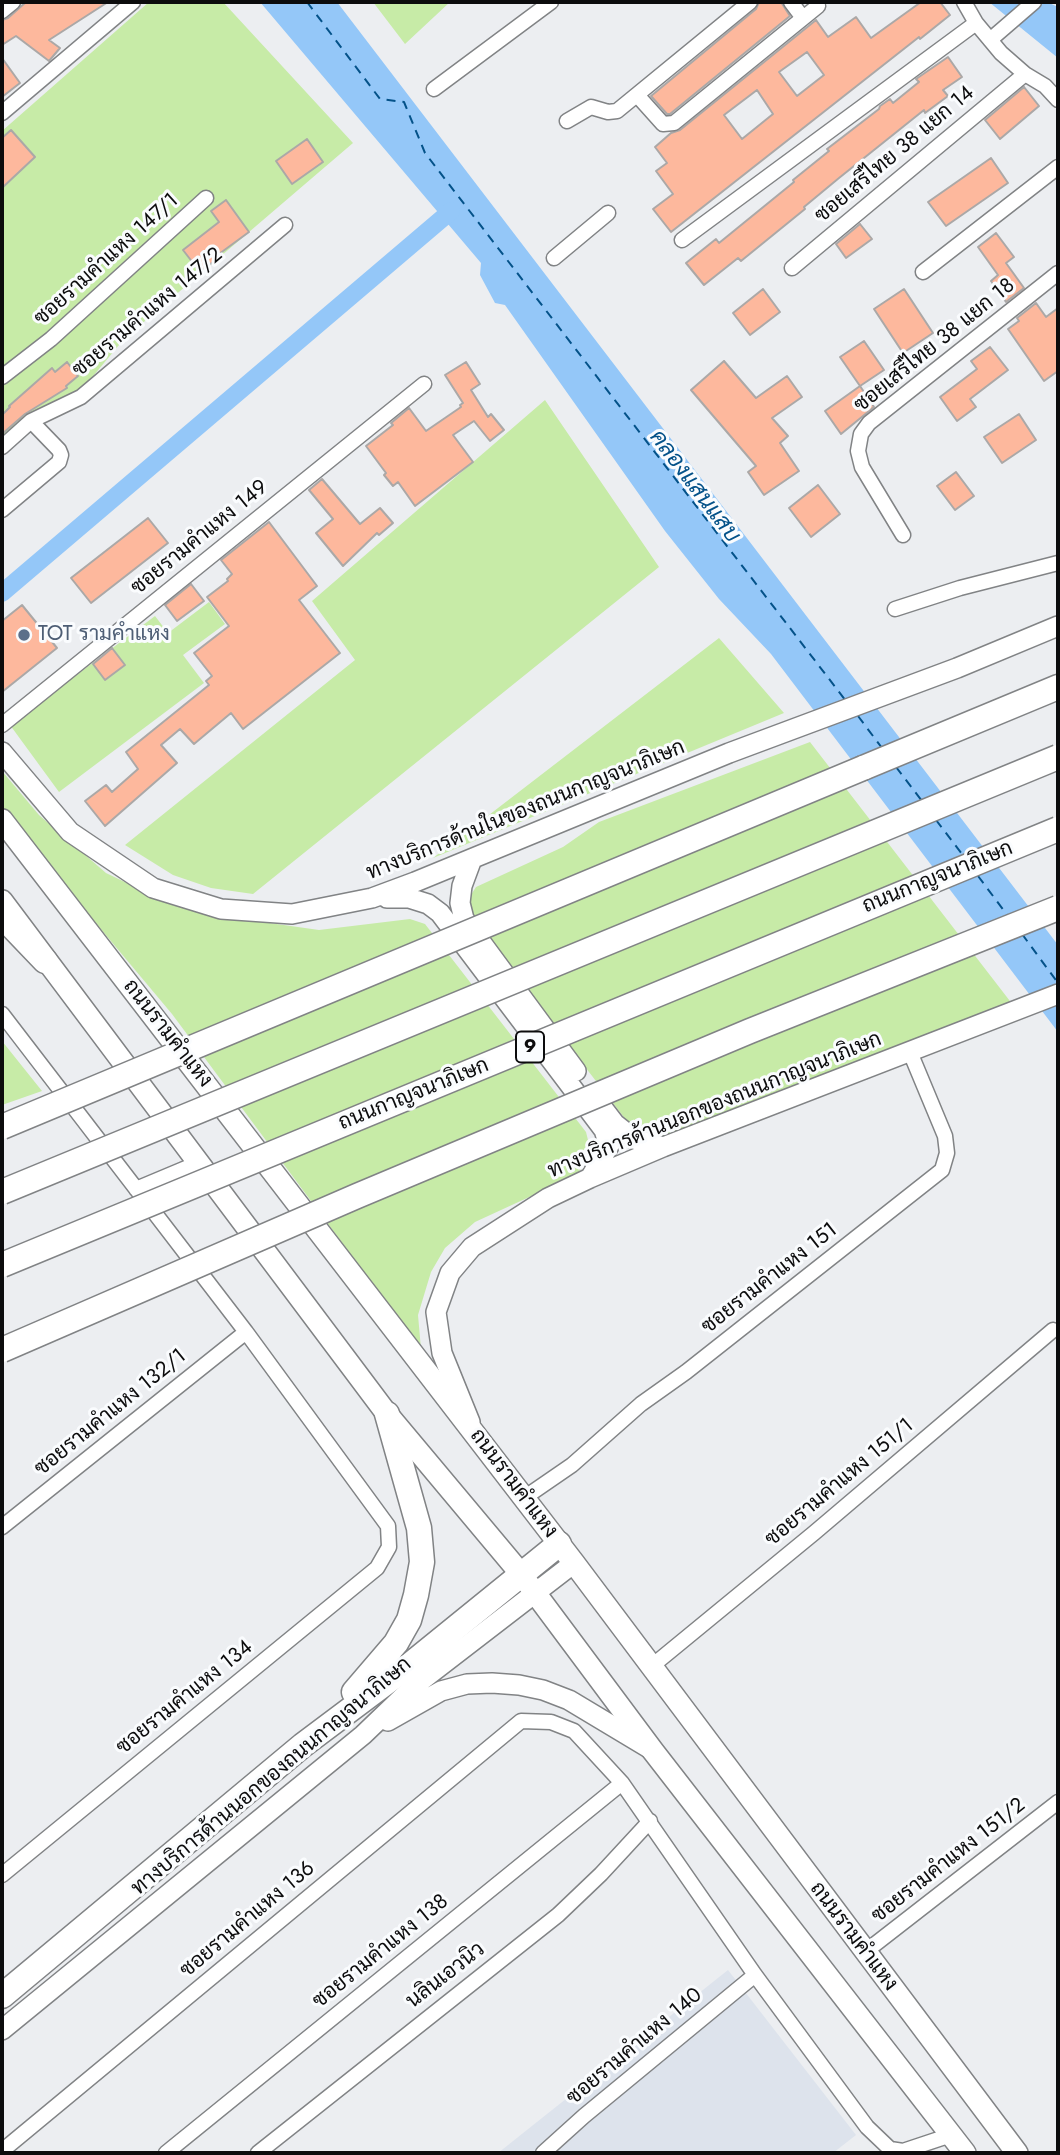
<!DOCTYPE html>
<html>
<head>
<meta charset="utf-8">
<style>
  body { margin:0 }
  #map { position:relative; width:1060px; height:2155px; overflow:hidden; background:#eceef1; font-family:Jost,sans-serif }
  canvas { display:block }
  .frame { position:absolute; inset:0; border:4px solid #0c0c0d; pointer-events:none }
</style>
</head>
<body>
<div id="map">
<canvas width="1060" height="2155"></canvas>
<div class="frame"></div>
</div>
<script>
const ctx = document.querySelector('canvas').getContext('2d');
ctx.lineJoin = 'round';
function fillPath(path, color) {
  ctx.fillStyle = color;
  ctx.fill(path, 'evenodd');
}
function toPath(rows) {
  const path = new Path2D();
  for (const r of rows) {
    path.moveTo(r[0], r[1]);
    for (let i = 2; i < r.length; i += 2) path.lineTo(r[i], r[i + 1]);
  }
  return path;
}
function stroke(path, color, width, dash) {
  ctx.strokeStyle = color;
  ctx.lineWidth = width;
  ctx.lineCap = dash ? 'butt' : 'round';
  ctx.setLineDash(dash || []);
  ctx.stroke(path);
}
function write(font, color, halo, rows, align = 'center') {
  ctx.font = font + ' Jost,Sarabun,sans-serif';
  ctx.lineWidth = 6;
  ctx.setLineDash([]);
  ctx.textBaseline = 'middle';
  ctx.strokeStyle = halo;
  ctx.fillStyle = color;
  for (const [text, x, y, turn = 0] of rows) {
    ctx.save();
    ctx.translate(x, y);
    ctx.rotate((+turn || 0) * Math.PI / 180);
    ctx.textAlign = isNaN(turn) ? turn : align;
    if (halo) ctx.strokeText(text, 0, 0);
    ctx.fillText(text, 0, 0);
    ctx.restore();
  }
}
const built = toPath([
  [728,1970,856,2135,833,2153,498,2153]
]);
const green = toPath([
  [149,2,223,2,353,143,124,339,79,393,2,438,2,131],
  [373,2,450,2,405,44],
  [545,400,659,567,253,894,211,888,173,875,125,845,355,660,312,601],
  [209,602,225,624,183,655,204,683,59,792,10,725,155,616,168,633],
  [719,638,784,713,433,858],
  [810,742,1013,1005,661,1139,633,1129,470,918,467,901,476,887,563,847,599,822],
  [2,771,39,815,106,873,173,905,220,916,319,930,410,919,425,924,586,1132,591,1152,577,1175,475,1222,445,1248,431,1272,418,1315,421,1349,172,1014,32,847,2,806],
  [2,1041,42,1091,2,1105]
]);
const water = toPath([
  [260,2,337,2,1058,945,1058,1032,771,654,719,599,665,531,505,305,495,303,480,275,481,263],
  [989,2,1047,2,1058,7,1058,58]
]);
const canal = toPath([
  [2,593,451,211]
]);
const ferry = toPath([
  [307,2,380,99,404,102,425,153,846,701],
  [858,716,882,748],
  [896,767,922,801],
  [936,820,962,854],
  [978,876,1008,916],
  [1022,934,1058,983]
]);
const building = toPath([
  [26,2,108,2,49,40,60,48,49,61,16,36,2,45,2,20,8,18,26,2],
  [759,2,781,2,790,16,670,114,667,114,651,96,756,9,759,2],
  [921,2,940,2,950,15,920,39,919,37,671,232,653,209,673,194,656,171,667,163,655,147,671,133,680,130,816,20,828,37,856,17,871,38,921,2],
  [807,52,824,75,797,96,779,72,807,52],
  [757,90,773,114,742,139,724,115,757,90],
  [948,57,962,77,943,90,948,96,925,113,924,110,839,178,804,207,805,209,741,261,738,258,704,285,686,263,716,239,719,243,794,182,793,180,829,151,827,149,879,109,880,106,890,99,893,103,919,82,916,79,948,57],
  [2,58,20,83,2,97,2,58],
  [1024,87,1039,106,1000,139,985,120,1024,87],
  [11,130,35,157,2,188,2,138,11,130],
  [307,139,323,162,292,184,276,161,307,139],
  [991,158,1008,183,946,226,928,202,991,158],
  [226,200,249,232,219,254,221,256,200,272,183,250,219,222,211,211,226,200],
  [860,224,872,239,846,258,836,244,860,224],
  [996,233,1014,257,1006,263,1024,288,1006,302,991,281,998,275,978,247,996,233],
  [763,289,780,312,750,335,733,313,763,289],
  [904,289,933,333,903,353,874,309,904,289],
  [1036,303,1046,317,1058,308,1058,371,1044,381,1008,329,1019,321,1017,318,1036,303],
  [864,341,884,370,860,386,874,407,841,434,825,411,860,386,840,357,864,341],
  [990,347,1008,370,970,399,976,407,957,421,940,397,977,369,971,361,990,347],
  [724,361,756,398,787,376,802,397,772,418,788,436,780,443,799,471,764,495,748,472,756,466,691,390,724,361],
  [67,362,78,376,66,386,67,388,25,414,2,434,2,415,10,407,9,406,52,368,55,372,67,362],
  [466,362,480,384,471,390,488,417,491,414,504,430,490,441,474,421,453,435,473,462,415,506,398,482,393,486,384,475,386,473,366,446,393,425,391,423,409,408,426,431,461,407,460,405,463,403,445,375,466,362],
  [1019,414,1036,440,1002,463,984,437,1019,414],
  [956,472,974,496,955,510,937,486,956,472],
  [322,479,360,524,380,508,393,523,379,535,377,533,343,566,316,533,333,519,309,490,322,479],
  [818,485,840,514,811,537,789,508,818,485],
  [148,518,168,543,91,603,71,578,148,518],
  [269,522,317,586,299,600,340,653,243,729,231,713,194,744,180,729,161,745,177,763,105,826,85,801,106,785,112,792,138,769,126,752,209,685,206,681,212,676,194,653,229,626,207,597,228,581,227,579,232,574,221,560,269,522],
  [191,584,204,601,177,621,165,605,191,584],
  [22,605,57,648,2,692,2,621,22,605],
  [112,648,125,665,105,680,93,664,112,648]
]);
const street = toPath([
  [791,2,803,18],
  [964,2,976,23,1001,53,1025,74,1045,86,1058,100],
  [2,11,13,2],
  [990,40,1034,2],
  [434,89,551,2],
  [637,95,663,124,674,123,818,6],
  [2,113,133,2],
  [567,121,591,107,608,112,617,111,750,2],
  [682,240,976,23],
  [554,258,608,213],
  [792,268,1025,74],
  [923,272,1058,167],
  [2,377,51,339,206,198],
  [2,447,31,421,81,397,285,225],
  [2,510,59,462,61,455,59,450,31,421],
  [903,535,862,467,858,451,861,434,869,423,1058,273],
  [895,609,960,588,1058,563],
  [2,725,424,384],
  [2,1014,246,1332,388,1526,389,1547,377,1568,2,1875],
  [136,1189,198,1163],
  [524,1498,572,1465,641,1404,686,1372,942,1170,947,1153,945,1136,910,1052],
  [2,1527,246,1332],
  [652,1666,814,1533,1053,1330],
  [865,1952,1058,1802],
  [2,2151,521,1721,551,1722,574,1731,622,1783,755,1975,867,2127,890,2149,903,2151,951,2135],
  [166,2153,622,1783],
  [258,2153,558,1915,601,1874,650,1821],
  [543,2153,584,2116,755,1975]
]);
const secondary = toPath([
  [2,752,70,832,153,888,221,909,292,914,372,898,415,882,729,753,957,668,1058,626],
  [472,859,462,886,460,903,464,919,576,1071],
  [387,898,409,898,428,904,440,913,604,1130,609,1146,590,1178],
  [602,1107,615,1124,634,1139,663,1147],
  [470,1422,442,1353,436,1312,450,1273,472,1247,548,1198,590,1178,663,1147,1058,994],
  [388,1721,441,1691,467,1684,492,1683,519,1685,543,1690,569,1700,649,1748],
  [2,2030,363,1735,413,1687,574,1563]
]);
const primary = toPath([
  [2,820,574,1563,1017,2153],
  [2,901,387,1414,521,1574,653,1751,965,2153]
]);
const highway = toPath([
  [863,768,1058,687],
  [2,916,45,961],
  [354,1692,396,1643,409,1620,416,1595,422,1562,419,1528,387,1414],
  [2,1996,303,1745,411,1664,559,1544]
]);
const highwayBridge = toPath([
  [2,1127,863,768],
  [2,1192,1058,757],
  [2,1265,1058,829],
  [2,1350,357,1196,750,1031,1058,908]
]);
const markers = [
  [24,635,7,"#5c6f8a"]
];
const shields = [
  [530,1047,28]
];
const shieldNames = [
  ["9",530,1047]
];
const streetNames = [
  ["ซอยเสรีไทย 38 แยก 14",895,155,-40],
  ["ซอยรามคำแหง 147/1",107,260,-42],
  ["ซอยรามคำแหง 147/2",148,313,-40],
  ["ซอยเสรีไทย 38 แยก 18",935,346,-39],
  ["ซอยรามคำแหง 149",200,538,-39],
  ["ทางบริการด้านในของถนนกาญจนาภิเษก",526,811,-22],
  ["ถนนกาญจนาภิเษก",938,878,-22],
  ["ถนนรามคำแหง",167,1034,52],
  ["ถนนกาญจนาภิเษก",414,1095,-22],
  ["ทางบริการด้านนอกของถนนกาญจนาภิเษก",715,1106,-22],
  ["ซอยรามคำแหง 151",770,1279,-38],
  ["ซอยรามคำแหง 132/1",111,1413,-39],
  ["ซอยรามคำแหง 151/1",840,1483,-40],
  ["ถนนรามคำแหง",513,1484,53],
  ["ซอยรามคำแหง 134",185,1698,-39],
  ["ทางบริการด้านนอกของถนนกาญจนาภิเษก",272,1777,-40],
  ["ซอยรามคำแหง 151/2",949,1861,-38],
  ["ซอยรามคำแหง 136",248,1920,-40],
  ["ถนนรามคำแหง",853,1937,53],
  ["ซอยรามคำแหง 138",381,1952,-39],
  ["นลินเอวนิว",446,1976,-38],
  ["ซอยรามคำแหง 140",635,2047,-40]
];
const serviceNames = [
  ["TOT รามคำแหง",38,635]
];
const waterNames = [
  ["คลองแสนแสบ",694,487,53]
];
fillPath(built, '#dde3ec');
fillPath(green, '#c7eba7');
fillPath(water, '#94c7f8');
stroke(canal, '#94c7f8', 18);
stroke(ferry, '#045289', 2, [9, 7]);
fillPath(building, '#fdb89d');
stroke(building, '#aba8a7', 2);
stroke(street, '#818385', 17);
stroke(secondary, '#818385', 22);
stroke(primary, '#818385', 24);
stroke(highway, '#818385', 27);
stroke(street, '#fff', 14);
stroke(secondary, '#fff', 19);
stroke(primary, '#fff', 21);
stroke(highway, '#fff', 24);
stroke(highwayBridge, '#818385', 27, []);
stroke(highwayBridge, '#fff', 24);
for (const [x, y, r, color] of markers) {
  const dot = new Path2D();
  dot.arc(x, y, r, 0, 2 * Math.PI);
  ctx.fillStyle = color;
  ctx.fill(dot);
  stroke(dot, '#fafcfe', 2.5);
}
for (const [x, y, w] of shields) {
  const box = new Path2D();
  box.roundRect(x - w / 2, y - 15.5, w, 31, 5);
  ctx.fillStyle = '#fafcfe';
  ctx.fill(box);
  stroke(box, '#0c0c0d', 2);
}
write('bold 19px', '#0c0c0d', null, shieldNames);
write('21px', '#0c0c0d', '#fafcfe', streetNames);
write('21px', '#4e5e75', '#fafcfe', serviceNames, 'left');
write('italic 23px', '#045289', '#fafcfe', waterNames);
</script>
</body>
</html>
